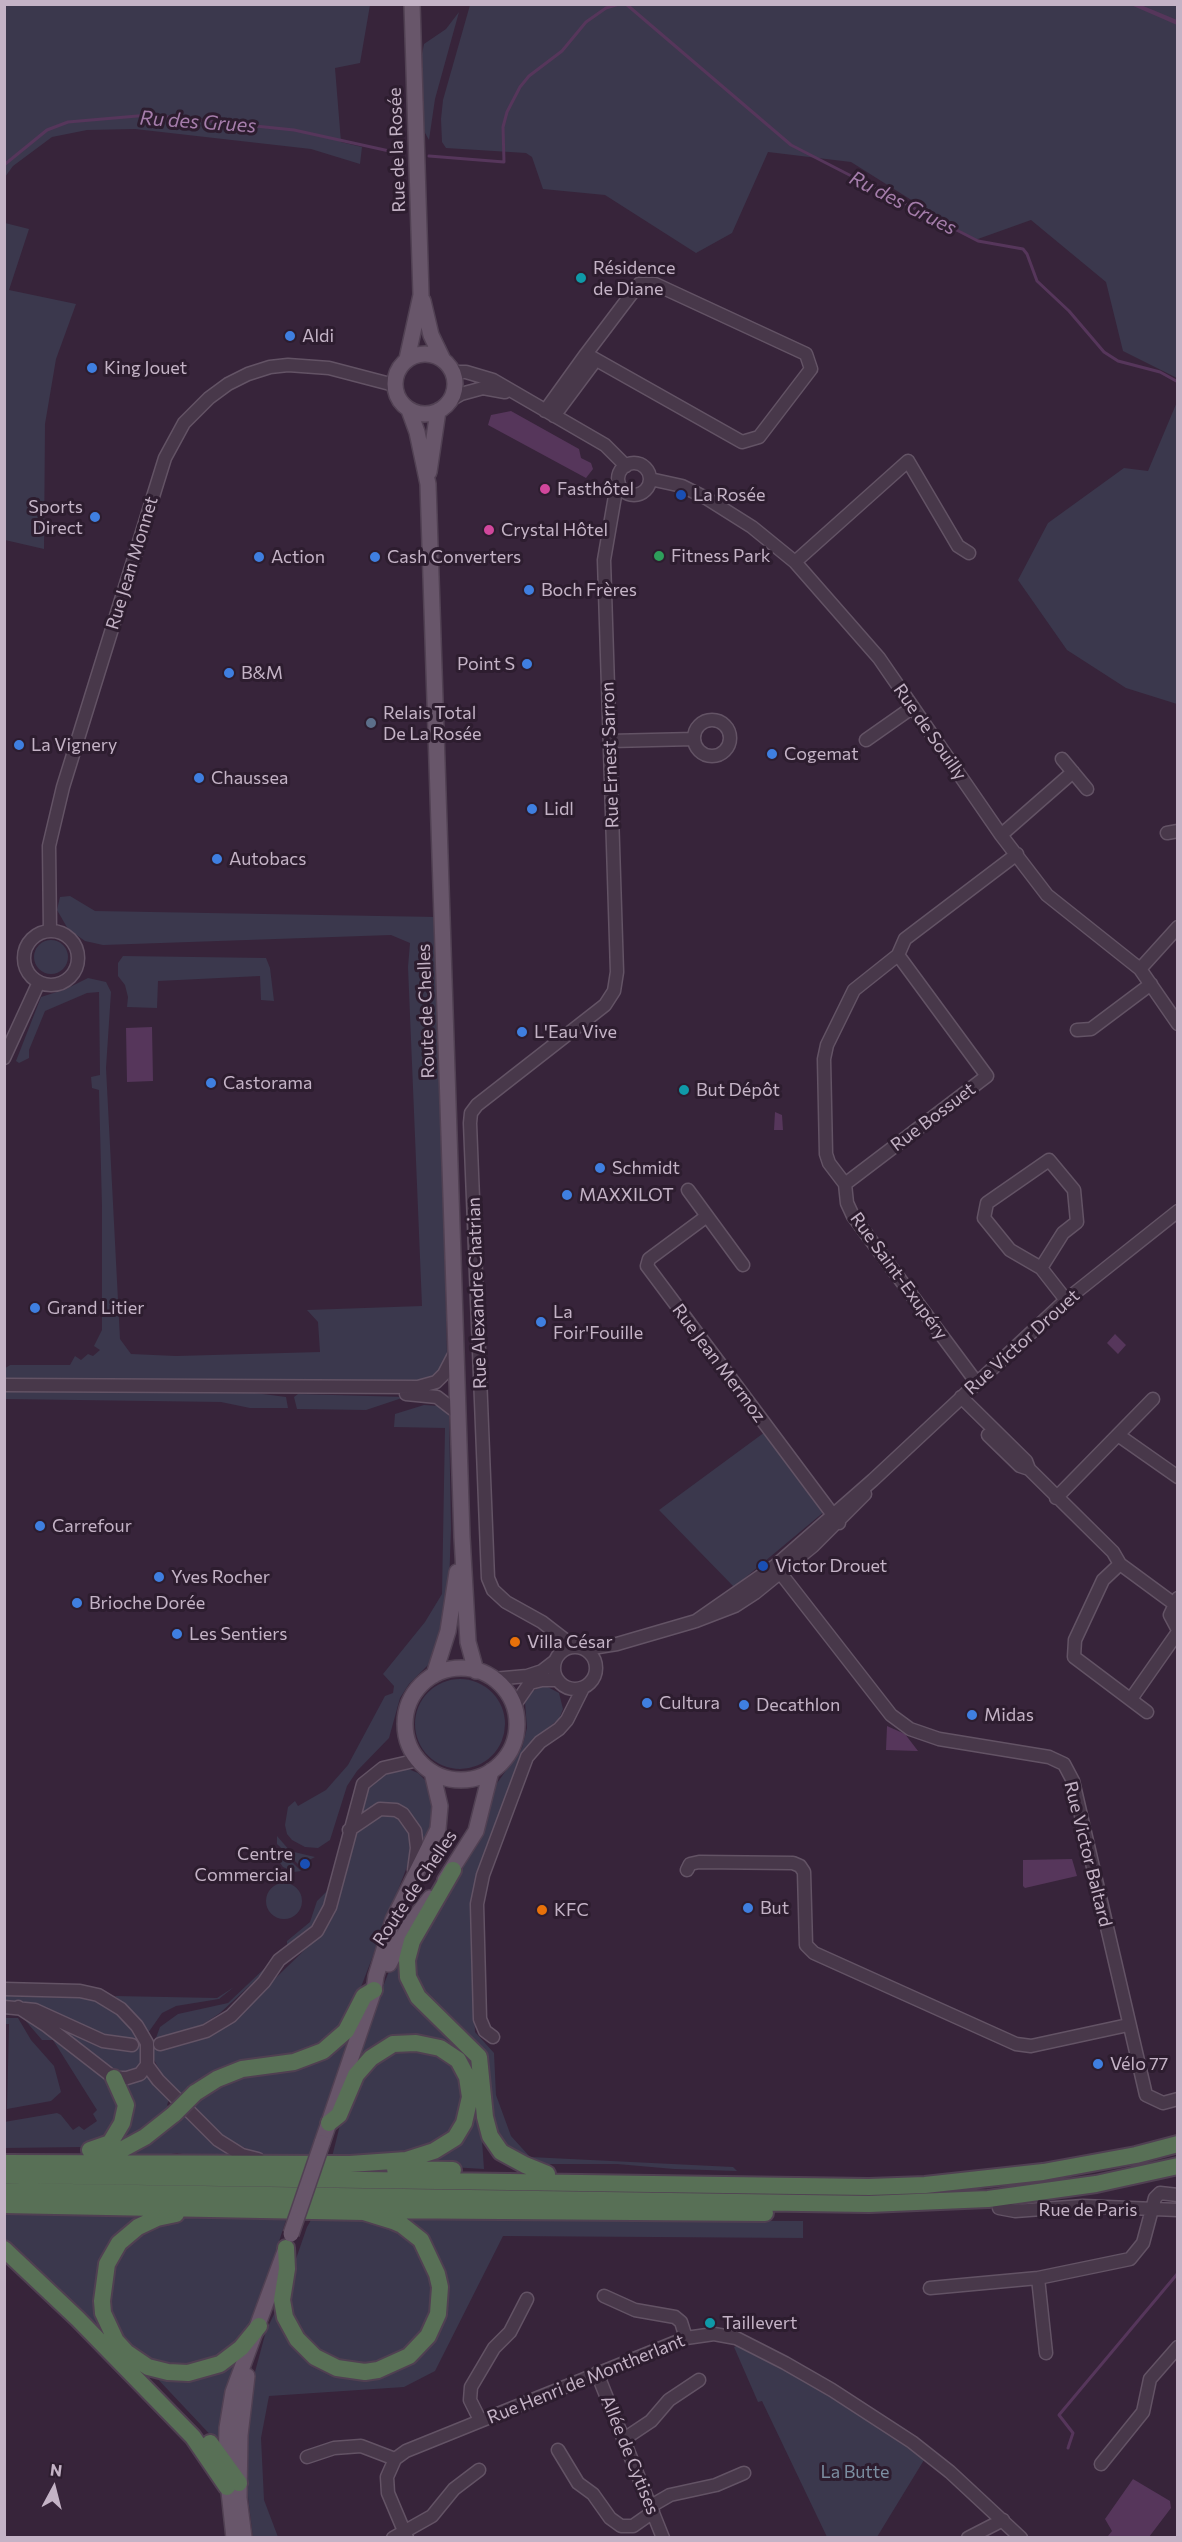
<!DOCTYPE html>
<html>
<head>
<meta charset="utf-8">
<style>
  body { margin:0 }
  #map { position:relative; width:1182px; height:2542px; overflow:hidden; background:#37243a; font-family:Commissioner,sans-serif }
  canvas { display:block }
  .frame { position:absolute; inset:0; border:6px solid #c4b3c6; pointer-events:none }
  .north { position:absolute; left:24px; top:2458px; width:60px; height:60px; -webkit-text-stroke:4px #2d1d2f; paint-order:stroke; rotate:7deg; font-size:16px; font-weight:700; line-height:24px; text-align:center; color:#c4b3c6 }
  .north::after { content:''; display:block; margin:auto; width:21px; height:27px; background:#c4b3c6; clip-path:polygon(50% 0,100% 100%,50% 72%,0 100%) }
</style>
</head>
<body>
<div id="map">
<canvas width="1182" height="2542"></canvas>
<div class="frame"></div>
<div class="north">N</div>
</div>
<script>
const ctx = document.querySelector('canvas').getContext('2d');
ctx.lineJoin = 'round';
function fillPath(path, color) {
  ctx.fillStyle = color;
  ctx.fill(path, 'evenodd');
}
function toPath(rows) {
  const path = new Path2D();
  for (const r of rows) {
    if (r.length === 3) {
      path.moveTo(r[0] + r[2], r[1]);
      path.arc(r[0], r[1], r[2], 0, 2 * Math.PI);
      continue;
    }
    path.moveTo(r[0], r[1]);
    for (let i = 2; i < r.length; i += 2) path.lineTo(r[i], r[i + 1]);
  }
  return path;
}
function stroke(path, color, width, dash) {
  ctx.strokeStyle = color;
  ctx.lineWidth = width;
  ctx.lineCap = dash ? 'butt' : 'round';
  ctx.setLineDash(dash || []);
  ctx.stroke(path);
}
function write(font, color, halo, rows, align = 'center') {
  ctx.font = font + ' Commissioner,sans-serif';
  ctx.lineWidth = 6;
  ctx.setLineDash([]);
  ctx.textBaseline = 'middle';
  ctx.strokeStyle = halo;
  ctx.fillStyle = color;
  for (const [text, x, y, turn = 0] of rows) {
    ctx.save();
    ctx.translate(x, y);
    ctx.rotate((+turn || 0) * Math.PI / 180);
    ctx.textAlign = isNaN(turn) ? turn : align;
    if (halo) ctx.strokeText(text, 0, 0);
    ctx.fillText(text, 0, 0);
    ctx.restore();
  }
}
const green = toPath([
  [5,4,370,5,360,63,335,68,341,142,362,147,360,164,311,149,135,129,87,130,52,137,13,166,5,177],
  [470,5,1177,5,1177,378,1123,351,1106,282,1031,220,975,240,851,162,768,152,732,233,696,253,605,195,543,189,532,157,526,153,446,148,442,142,441,119,443,100],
  [459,12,435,99,429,140,424,131,422,54,424,44,446,29],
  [5,223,29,229,9,290,76,304,56,359,45,424,44,549,5,540],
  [1177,402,1177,704,1126,688,1067,650,1018,580,1048,523,1124,468,1148,471],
  [70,896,95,911,437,917,447,1355,446,1367,425,1384,5,1380,4,1369,10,1365,70,1365,75,1356,81,1360,88,1354,93,1356,100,1350,94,1346,102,1330,102,1207,99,1090,92,1088,91,1077,100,1075,99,992,87,993,45,1011,29,1050,29,1058,19,1063,16,1061,41,997,66,989,88,978,106,982,111,992,106,1068,120,1339,131,1354,176,1356,320,1352,318,1322,307,1310,422,1306,408,967,410,943,391,935,103,945,85,941,68,929,57,910,60,897],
  [51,957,17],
  [123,956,266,958,270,968,274,1001,261,1000,260,976,158,981,157,1008,127,1007,128,997,125,985,118,976,118,963],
  [5,1389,255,1393,286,1397,288,1408,250,1408,221,1402,5,1399],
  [298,1394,405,1397,366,1410,297,1409,294,1397],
  [424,1405,439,1406,449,1416,451,1528,449,1585,443,1624,432,1661,409,1684,400,1698,389,1738,357,1771,347,1786,330,1840,318,1848,305,1847,292,1840,287,1834,285,1825,288,1807,295,1801,298,1806,326,1790,348,1765,385,1696,393,1693,394,1686,383,1674,425,1622,442,1594,445,1428,394,1427,395,1414],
  [765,1432,825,1511,734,1587,659,1510],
  [460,1724,45],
  [544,1685,559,1693,563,1709,559,1719,538,1736,521,1758,476,1878,471,1914,475,2032,494,2053,496,2095,511,2136,530,2157,733,2167,737,2171,674,2169,617,2164,530,2164,512,2155,492,2124,486,2060,420,1988,412,1971,417,1937,495,1786,522,1748,527,1728,525,1702,527,1694],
  [406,1768,418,1773,426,1781,432,1790,438,1815,423,1851,415,1819,407,1812,375,1806,364,1813,361,1811,366,1791,372,1783,395,1769],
  [383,1812,399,1815,411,1832,413,1851,353,2008,332,2039,184,2098,162,2074,154,2060,153,2046,160,2027,178,2014,228,2003,266,1967,268,1969,220,2013,202,2025,158,2038,159,2049,183,2045,211,2034,252,2001,325,1930,334,1915,357,1832,364,1823],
  [277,1836,290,1851,315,1857,299,1865,277,1844],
  [277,1849,279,1849,301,1871,294,1872,283,1867,278,1860],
  [284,1901,18],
  [327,1891,326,1905,315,1924,287,1950,287,1941,310,1922,317,1901],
  [394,1958,401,1961,477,2069,484,2169,417,2165,456,2140,471,2074,424,2037,358,2062,360,2047],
  [234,1987,219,1999,176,2006,162,2013,148,2033,138,2017,115,1996,217,1998],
  [5,1994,91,1998,113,2010,130,2026,138,2040,144,2059,141,2068,123,2075,50,2023,98,2045,136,2050,136,2040,101,2034,36,2004,5,2000],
  [5,2018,18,2018,31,2040,54,2066,61,2092,51,2101,7,2109,9,2024,5,2024],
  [24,2019,36,2023,111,2081,122,2107,110,2134,84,2147,5,2148,4,2122,57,2113,61,2115,73,2130,79,2126,84,2130,97,2121,93,2114,97,2110,53,2040,42,2040],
  [351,2037,310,2159,274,2158,251,2151,225,2138,191,2105,216,2085],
  [414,2045,447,2057,463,2084,460,2121,446,2138,403,2155,332,2157,340,2125,353,2089,378,2058],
  [148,2071,170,2097,167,2105,169,2107,155,2126,119,2142,121,2082],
  [182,2112,228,2153,226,2155,198,2157,177,2153,149,2158,125,2157],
  [4,2211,149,2215,103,2262,113,2347,5,2244],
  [201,2217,286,2220,259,2303,247,2331,232,2348,216,2360,193,2368,160,2366,128,2347,110,2317,109,2276,117,2257,146,2227,178,2218],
  [328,2218,390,2223,411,2236,436,2286,433,2312,424,2335,406,2353,362,2368,318,2353,299,2333,288,2308,288,2282,307,2227,311,2220],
  [408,2218,511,2220,803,2221,803,2238,503,2236,435,2371,404,2387,269,2396,261,2438,264,2500,278,2537,253,2538,246,2480,246,2445,252,2383,266,2331,276,2310,327,2372,408,2363,445,2284,441,2263,431,2243,406,2220],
  [742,2344,859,2408,924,2460,877,2537,827,2537,762,2401,758,2402,734,2347],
  [241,2353,221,2439,218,2443,153,2374]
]);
const water = toPath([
  [1131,5,1141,5,1177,20,1177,25],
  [511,411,579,449,581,458,591,463,593,469,586,478,488,425,491,415],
  [152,1027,153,1081,127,1082,126,1028],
  [775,1112,782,1115,783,1130,774,1130],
  [1115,1334,1126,1345,1118,1354,1107,1343],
  [887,1726,905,1734,918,1751,886,1750],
  [1072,1859,1077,1876,1025,1888,1023,1886,1023,1860],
  [1133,2479,1170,2501,1171,2508,1149,2537,1111,2537,1108,2536,1112,2531,1105,2519]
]);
const stream = toPath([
  [626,4,791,145,978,241,1023,249,1027,254,1037,281,1069,311,1104,352,1118,361,1160,372,1178,382],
  [429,156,504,162,503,127,507,112,520,87,529,76,562,51,586,22,606,8,619,4],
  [4,165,47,130,68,122,149,115,294,130,403,154],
  [1068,2448,1073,2433,1059,2415,1178,2273]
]);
const minor = toPath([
  [452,372,466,372,493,380,605,445,626,466],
  [449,401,461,394,483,388,505,392],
  [545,411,586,354,639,284,655,284,806,354,811,369,759,437,742,442,586,354],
  [554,416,595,361],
  [634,479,16],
  [650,479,682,486,706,498,752,527,795,562,879,658,1001,835,1047,895,1140,969,1178,1024],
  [795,562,908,461,958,546,969,553],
  [712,738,18],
  [866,740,913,707],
  [610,741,694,739],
  [1062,759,1087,789],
  [1167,833,1178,831],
  [1001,835,1073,772],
  [50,931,49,846,63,787,165,458,184,423,209,398,228,384,248,374,270,367,288,365,329,368,394,385],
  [51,958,27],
  [1140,969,1178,927],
  [1077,1030,1091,1029,1151,984],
  [4,1058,39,982],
  [845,1184,987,1076,898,955],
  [688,1190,743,1265],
  [707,1216,649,1259,647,1266,839,1523],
  [1041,1268,1063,1233,1077,1222,1074,1190,1049,1160,987,1203,984,1218,1010,1250,1041,1268,1066,1300],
  [977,1383,853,1216,847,1203,845,1184,829,1163,826,1154,824,1059,827,1045,854,990,898,955,905,939,1017,854],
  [4,1385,418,1387,436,1382,444,1374,456,1351],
  [406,1394,437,1397,459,1414],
  [961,1397,1026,1461,1029,1469,1113,1552,1120,1564,1173,1603],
  [988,1435,1020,1466,1029,1469],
  [1118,1435,1178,1477],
  [1056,1498,1153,1399],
  [1120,1564,1103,1580,1075,1640,1074,1657,1147,1712],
  [775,1566,891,1715,910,1729,939,1739,1049,1757,1064,1764,1073,1781,1146,2095,1163,2103,1178,2099],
  [1178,1598,1170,1615,1178,1630],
  [696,1621,775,1566,873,1480,1066,1300,1178,1211],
  [573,1646,542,1622,506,1602,493,1590,488,1578,470,1123,471,1113,477,1105,605,1005,614,991,617,972,604,560,615,496,620,487],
  [575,1668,21],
  [586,1649,617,1644,696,1621,735,1606,755,1593,813,1546,865,1494],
  [493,1679,527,1676,542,1671,555,1661],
  [1131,1699,1178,1632],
  [514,1706,530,1683,542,1680,557,1680],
  [349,1830,380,1809,396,1810,403,1814,415,1831,417,1848,414,1870],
  [687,1870,690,1864,699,1862,793,1863,800,1866,804,1872,806,1945,814,1953,1016,2044,1031,2046,1128,2025],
  [4,1989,80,1991,98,1995,121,2009,137,2026,147,2043,147,2065,158,2080,218,2140,242,2155,258,2159],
  [4,2007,35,2010,103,2041,132,2045],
  [18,2007,47,2026,114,2078,127,2078,140,2074,147,2065],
  [493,2037,485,2031,480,2019,477,1904,483,1875,527,1757,540,1742,559,1729,567,1720,583,1688],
  [160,2044,206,2031,231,2016,264,1982,279,1960,317,1931,330,1907,363,1784,383,1768,418,1760],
  [999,2208,1015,2211,1083,2206,1178,2210],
  [1038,2278,1046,2353],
  [930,2288,1038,2278,1130,2259,1143,2243,1155,2198,1160,2193,1178,2195],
  [604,2296,635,2310,675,2317,681,2322,686,2338],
  [597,2373,663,2538],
  [480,2420,470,2400,471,2387,494,2348,510,2332,527,2299],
  [624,2439,651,2421,669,2400,699,2380],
  [558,2450,578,2483,593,2494,610,2518,621,2526,633,2526,653,2512],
  [307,2457,334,2448,361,2446,395,2459],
  [1101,2464,1143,2412,1150,2379,1178,2347],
  [651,2506,670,2495,716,2485,744,2473],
  [393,2538,432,2516,454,2489,479,2470],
  [407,2538,388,2493,387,2477,395,2459,406,2451,686,2338,714,2334,736,2338,785,2363,832,2390,912,2442,950,2472,1021,2538],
  [968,2538,1003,2520]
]);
const major = toPath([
  [423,301,431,335,443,360],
  [425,384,30],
  [407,359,421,295,412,4],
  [409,410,417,432,428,484,462,1537,468,1642,476,1671],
  [429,472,438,411],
  [461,1724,56],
  [434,1675,448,1631,457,1572],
  [445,1880,476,1831,491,1771],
  [389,1964,410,1924,430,1898],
  [322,2143,374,1990,376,1976,393,1920,438,1829,440,1806,432,1772],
  [234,2538,226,2464,227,2428,233,2392,285,2251],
  [244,2538,239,2498,240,2435,247,2376]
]);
const highway = toPath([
  [453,1870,412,1941,407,1960,408,1977,418,1997,479,2057,485,2117,490,2136,501,2152,525,2165,547,2174],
  [195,2093,217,2079,242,2069,294,2062,323,2051,346,2031,364,1996,374,1990],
  [90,2150,110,2143,122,2123,126,2105,114,2078],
  [94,2156,121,2150,145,2137,174,2114],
  [4,2163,350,2164,406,2160,434,2151,455,2138,464,2123,470,2097,467,2077,458,2060,440,2048,416,2043,393,2044,371,2058,356,2075,339,2115,329,2123],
  [395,2169,453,2170],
  [4,2175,869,2187,925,2185,1043,2172,1136,2155,1178,2144],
  [4,2191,869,2204,988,2199,1096,2184,1178,2166],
  [4,2205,364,2212,393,2221,402,2225,421,2240,437,2274,440,2287,438,2314,428,2336,409,2356,378,2370,365,2372,337,2368,315,2357,297,2339,285,2317,282,2300,287,2269,286,2248],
  [364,2212,370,2210,765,2213],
  [176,2214,157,2218,138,2227,119,2243,107,2264,102,2301,103,2313,116,2341,126,2352,148,2367,168,2372,188,2373,220,2364,241,2348,259,2326],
  [4,2249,78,2319,193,2437,227,2487],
  [210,2443,239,2483]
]);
const majorBridge = toPath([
  [291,2234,322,2143]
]);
const highwayBridge = toPath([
  [174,2114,195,2093]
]);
const markers = [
  [581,278,6,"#0f9aa8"],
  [290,336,6,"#3f7fe0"],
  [92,368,6,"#3f7fe0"],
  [545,489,6,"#d1479c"],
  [681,495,6,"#1a4fb4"],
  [95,517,6,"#3f7fe0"],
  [489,530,6,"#d1479c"],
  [659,556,6,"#2e9e5b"],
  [259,557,6,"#3f7fe0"],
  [375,557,6,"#3f7fe0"],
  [529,590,6,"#3f7fe0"],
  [527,664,6,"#3f7fe0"],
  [229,673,6,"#3f7fe0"],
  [371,723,6,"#5c6f8a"],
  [19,745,6,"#3f7fe0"],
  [772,754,6,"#3f7fe0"],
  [199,778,6,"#3f7fe0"],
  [532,809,6,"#3f7fe0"],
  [217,859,6,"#3f7fe0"],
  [522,1032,6,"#3f7fe0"],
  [211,1083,6,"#3f7fe0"],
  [684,1090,6,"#0f9aa8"],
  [600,1168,6,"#3f7fe0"],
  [567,1195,6,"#3f7fe0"],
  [35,1308,6,"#3f7fe0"],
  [541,1322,6,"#3f7fe0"],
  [40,1526,6,"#3f7fe0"],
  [763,1566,6,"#1a4fb4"],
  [159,1577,6,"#3f7fe0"],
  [77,1603,6,"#3f7fe0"],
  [177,1634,6,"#3f7fe0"],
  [515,1642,6,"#e8710a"],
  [647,1703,6,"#3f7fe0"],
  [744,1705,6,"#3f7fe0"],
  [972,1715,6,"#3f7fe0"],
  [305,1864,6,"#1a4fb4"],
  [748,1908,6,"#3f7fe0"],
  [542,1910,6,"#e8710a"],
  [1098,2064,6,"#3f7fe0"],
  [710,2323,6,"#0f9aa8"]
];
const streetNames = [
  ["Rue de la Rosée",397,150,-92],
  ["Rue Jean Monnet",132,563,-73],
  ["Rue de Souilly",930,732,55],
  ["Rue Ernest Sarron",610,755,-92],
  ["Route de Chelles",426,1011,-92],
  ["Rue Bossuet",933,1117,-37],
  ["Rue Saint-Exupéry",899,1276,54],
  ["Rue Alexandre Chatrian",477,1293,-92],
  ["Rue Victor Drouet",1022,1342,-42],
  ["Rue Jean Mermoz",719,1363,53],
  ["Rue Victor Baltard",1088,1854,76],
  ["Route de Chelles",415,1888,-56],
  ["Rue de Paris",1088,2210],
  ["Rue Henri de Montherlant",586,2379,-22],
  ["Allée de Cytises",630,2455,68]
];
const poiNames = [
  ["Résidence",593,268],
  ["de Diane",593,289],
  ["Aldi",302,336],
  ["King Jouet",104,368],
  ["Fasthôtel",557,489],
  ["La Rosée",693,495],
  ["Sports",83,507,"right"],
  ["Direct",83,528,"right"],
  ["Crystal Hôtel",501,530],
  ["Fitness Park",671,556],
  ["Action",271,557],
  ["Cash Converters",387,557],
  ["Boch Frères",541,590],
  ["Point S",515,664,"right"],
  ["B&M",241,673],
  ["Relais Total",383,713],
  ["De La Rosée",383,734],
  ["La Vignery",31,745],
  ["Cogemat",784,754],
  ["Chaussea",211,778],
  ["Lidl",544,809],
  ["Autobacs",229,859],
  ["L'Eau Vive",534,1032],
  ["Castorama",223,1083],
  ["But Dépôt",696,1090],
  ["Schmidt",612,1168],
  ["MAXXILOT",579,1195],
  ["Grand Litier",47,1308],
  ["La",553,1312],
  ["Foir'Fouille",553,1333],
  ["Carrefour",52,1526],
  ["Victor Drouet",775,1566],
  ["Yves Rocher",171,1577],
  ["Brioche Dorée",89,1603],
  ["Les Sentiers",189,1634],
  ["Villa César",527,1642],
  ["Cultura",659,1703],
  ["Decathlon",756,1705],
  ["Midas",984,1715],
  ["Centre",293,1854,"right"],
  ["Commercial",293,1875,"right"],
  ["But",760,1908],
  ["KFC",554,1910],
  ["Vélo 77",1110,2064],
  ["Taillevert",722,2323]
];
const parkNames = [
  ["La Butte",855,2472]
];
const waterNames = [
  ["Ru des Grues",198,122,4],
  ["Ru des Grues",903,203,27]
];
fillPath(green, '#3b384d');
fillPath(water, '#56365b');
stroke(stream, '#56365b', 3);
stroke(minor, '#635365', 15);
stroke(major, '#514153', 18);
stroke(highway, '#504052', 20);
stroke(minor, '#48384a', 12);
stroke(major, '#68566a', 15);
stroke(highway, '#587056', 16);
stroke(majorBridge, '#514153', 18, []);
stroke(highwayBridge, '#504052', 20, []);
stroke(majorBridge, '#68566a', 15);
stroke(highwayBridge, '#587056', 16);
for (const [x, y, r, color] of markers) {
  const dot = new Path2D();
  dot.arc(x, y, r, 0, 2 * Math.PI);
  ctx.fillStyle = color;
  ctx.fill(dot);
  stroke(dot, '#2d1d2f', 2);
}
write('18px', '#c4b3c6', '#2d1d2f', streetNames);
write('18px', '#c4b3c6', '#2d1d2f', poiNames, 'left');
write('18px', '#7b8da0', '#2d1d2f', parkNames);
write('italic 20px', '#a57dab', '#2d1d2f', waterNames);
</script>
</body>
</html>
